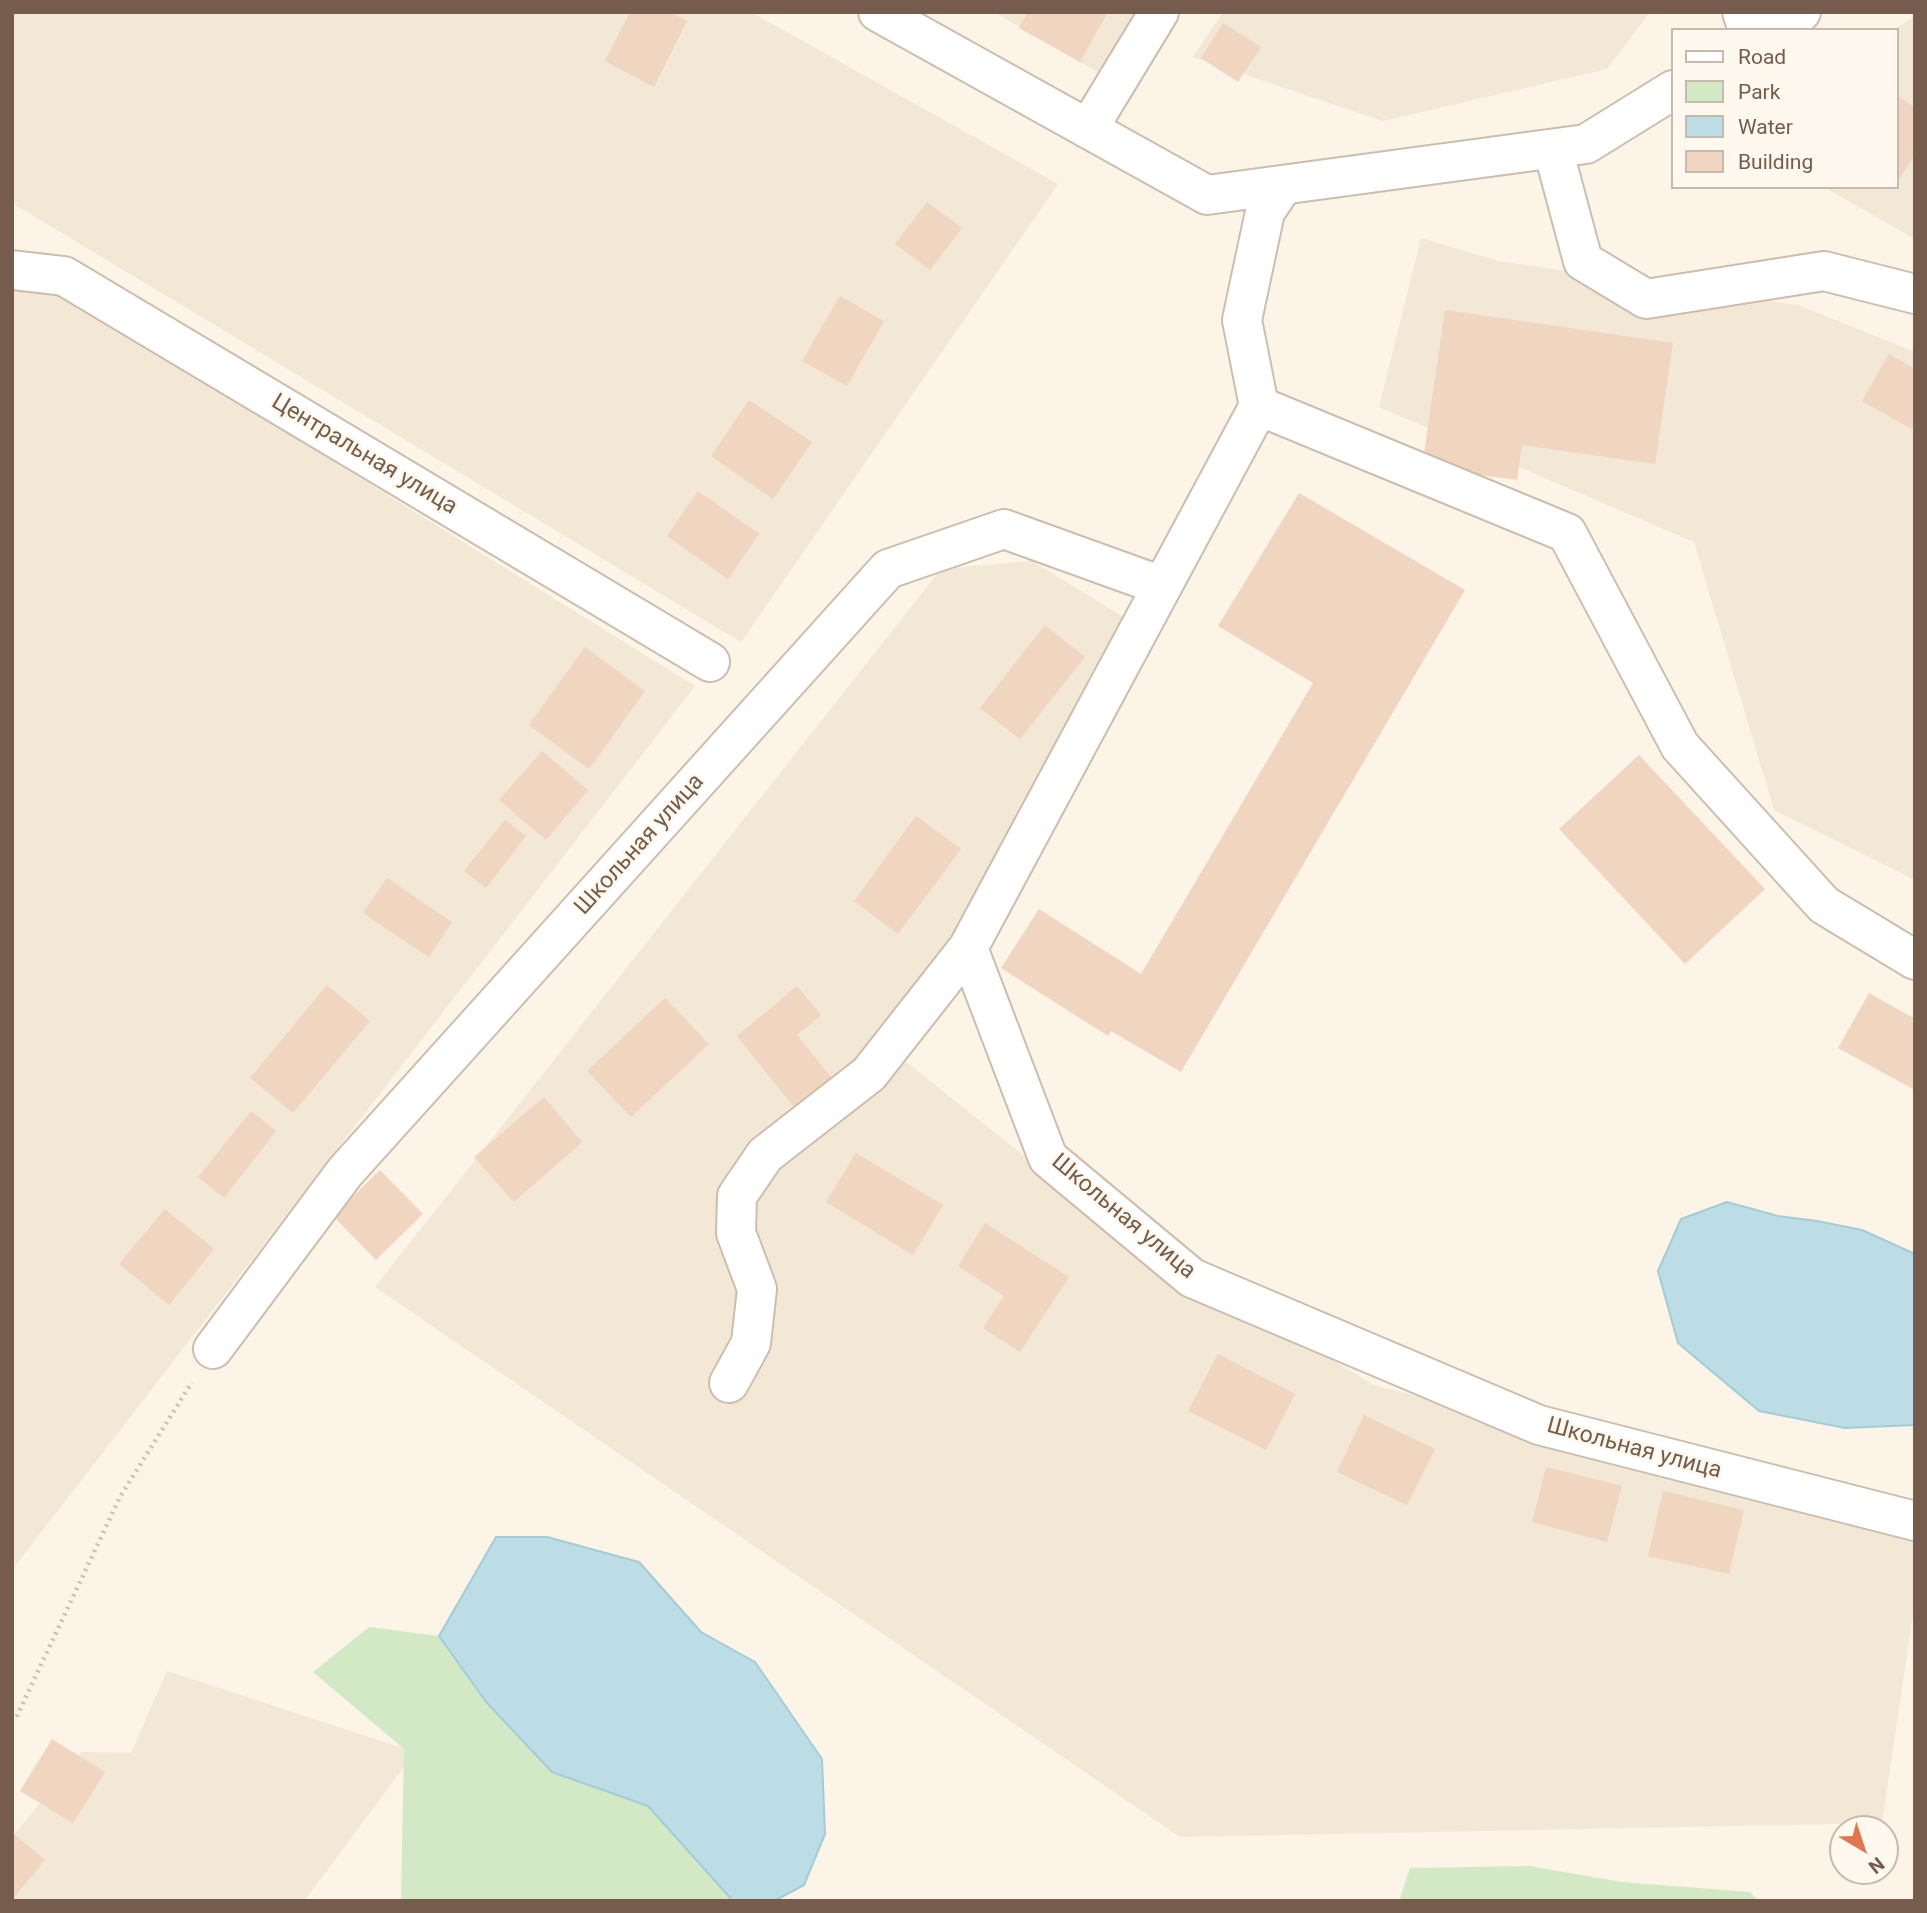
<!DOCTYPE html>
<html>
<head>
<meta charset="utf-8">
<style>
  body { margin:0 }
  #map { position:relative; width:1927px; height:1913px; overflow:hidden; background:#fcf4e7; font-family:Roboto,sans-serif }
  canvas { display:block }
  .frame { position:absolute; inset:0; border:14px solid #755c4c; pointer-events:none }
  .legend { position:absolute; left:1671px; top:28px; width:228px; height:161px; box-sizing:border-box; background:#fef8ee; border:2px solid #c7baad; margin:0; padding:9px 12px; list-style:none; font-size:21px; color:#755c4c }
  .legend li { display:flex; align-items:center; gap:14px; height:35px }
  .legend b { width:35px; border:2px solid #c7baad }
  .north { position:absolute; left:1829px; top:1815px; width:70px; height:70px; box-sizing:border-box; background:#fef8ee; border:2px solid #c7baad; border-radius:50%; rotate:141deg; font-size:19px; font-weight:700; line-height:28px; text-align:center; color:#755c4c }
  .north::after { content:''; display:block; margin:auto; width:24px; height:32px; background:#e07751; clip-path:polygon(50% 0,100% 100%,50% 72%,0 100%) }
</style>
</head>
<body>
<div id="map">
<canvas width="1927" height="1913"></canvas>
<div class="frame"></div>
<ul class="legend">
<li><b style="height:9px;background:#fff"></b>Road</li>
<li><b style="height:19px;background:#d3e9c6"></b>Park</li>
<li><b style="height:19px;background:#bcdde5"></b>Water</li>
<li><b style="height:19px;background:#f0d5c0"></b>Building</li>
</ul>
<div class="north">N</div>
</div>
<script>
const ctx = document.querySelector('canvas').getContext('2d');
ctx.lineJoin = 'round';
function fillPath(path, color) {
  ctx.fillStyle = color;
  ctx.fill(path, 'evenodd');
}
function toPath(rows) {
  const path = new Path2D();
  for (const r of rows) {
    path.moveTo(r[0], r[1]);
    for (let i = 2; i < r.length; i += 2) path.lineTo(r[i], r[i + 1]);
  }
  return path;
}
function stroke(path, color, width, dash) {
  ctx.strokeStyle = color;
  ctx.lineWidth = width;
  ctx.lineCap = dash ? 'butt' : 'round';
  ctx.setLineDash(dash || []);
  ctx.stroke(path);
}
function write(font, color, halo, rows, align = 'center') {
  ctx.font = font + ' Roboto,sans-serif';
  ctx.lineWidth = 5;
  ctx.setLineDash([]);
  ctx.textBaseline = 'middle';
  ctx.strokeStyle = halo;
  ctx.fillStyle = color;
  for (const [text, x, y, turn = 0] of rows) {
    ctx.save();
    ctx.translate(x, y);
    ctx.rotate((+turn || 0) * Math.PI / 180);
    ctx.textAlign = isNaN(turn) ? turn : align;
    if (halo) ctx.strokeText(text, 0, 0);
    ctx.fillText(text, 0, 0);
    ctx.restore();
  }
}
const residential = toPath([
  [12,12,751,12,1058,184,741,642,12,203],
  [994,12,1151,12,1106,77],
  [1223,12,1650,12,1607,69,1383,121,1193,57],
  [1915,16,1915,239,1824,187,1897,187,1897,30,1893,30],
  [1421,238,1498,261,1798,305,1915,352,1915,880,1774,810,1694,542,1379,407],
  [12,262,695,686,12,1570],
  [1032,561,1148,632,901,1058,1126,1237,1374,1385,1915,1527,1915,1601,1882,1823,1180,1837,375,1287,941,569],
  [167,1671,415,1752,304,1901,12,1901,12,1837,82,1752,131,1753]
]);
const green = toPath([
  [369,1627,439,1636,487,1703,552,1772,648,1806,733,1901,401,1901,404,1749,313,1672],
  [1529,1866,1622,1882,1750,1892,1759,1901,1399,1901,1410,1868]
]);
const water = toPath([
  [1727,1202,1778,1216,1817,1221,1862,1230,1915,1254,1915,1425,1845,1428,1759,1411,1678,1343,1658,1271,1681,1219,1727,1202],
  [496,1537,547,1537,639,1562,701,1632,755,1662,822,1759,825,1834,804,1885,774,1901,733,1901,648,1806,552,1772,487,1703,439,1636,496,1537]
]);
const building = toPath([
  [630,12,670,12,687,21,654,87,605,61],
  [1028,12,1108,12,1080,62,1019,28],
  [1223,23,1261,47,1238,82,1201,58],
  [1897,96,1915,107,1915,155,1897,182],
  [927,202,962,228,930,270,895,244],
  [840,296,884,321,847,386,802,361],
  [1445,310,1673,343,1655,464,1522,445,1517,480,1422,467],
  [1889,354,1915,369,1915,431,1862,401],
  [749,400,812,442,773,499,711,456],
  [698,491,759,534,728,579,667,536],
  [1299,493,1465,590,1181,1072,1111,1031,1108,1036,1001,968,1039,909,1141,974,1313,683,1218,626],
  [1045,625,1085,657,1020,739,980,708],
  [585,647,645,691,589,769,529,725],
  [542,751,588,790,546,840,499,800],
  [1639,755,1765,889,1685,964,1559,829],
  [916,816,961,849,898,934,854,901],
  [505,820,526,836,486,888,464,871],
  [387,878,452,922,429,957,363,913],
  [327,985,370,1021,293,1113,250,1078],
  [797,986,821,1015,797,1035,839,1087,802,1117,737,1036],
  [1869,993,1915,1019,1915,1090,1838,1048],
  [665,998,709,1044,631,1117,587,1071],
  [544,1097,582,1142,514,1202,474,1157],
  [251,1111,276,1131,224,1198,198,1177],
  [856,1153,943,1205,913,1255,826,1202],
  [380,1170,423,1214,376,1260,333,1216],
  [165,1209,214,1249,169,1305,119,1264],
  [985,1223,1069,1277,1020,1352,983,1328,1004,1296,958,1266],
  [1218,1354,1295,1394,1266,1450,1188,1411],
  [1364,1415,1435,1449,1407,1505,1337,1472],
  [1546,1467,1622,1486,1607,1542,1532,1522],
  [1663,1491,1744,1510,1729,1574,1648,1556],
  [52,1739,105,1772,73,1823,20,1791],
  [12,1832,45,1860,12,1900]
]);
const path = toPath([
  [12,1721,15,1720,120,1497,192,1382]
]);
const minor = toPath([
  [878,12,1207,195,1586,144,1673,90],
  [1742,12,1748,30],
  [1772,30,1801,12],
  [1088,129,1159,12],
  [1553,149,1583,261,1646,299,1824,271,1915,294],
  [1283,185,1265,212,1242,320,1259,406,968,948,1048,1158,1192,1278,1539,1425,1915,1521],
  [12,270,64,276,710,662],
  [1259,406,1567,533,1680,746,1824,905,1915,960],
  [213,1349,345,1172,888,569,1004,529,1162,586],
  [729,1383,751,1343,757,1289,736,1233,737,1196,765,1155,869,1074,968,948]
]);
const streetNames = [
  ["Центральная улица",364,455,31],
  ["Школьная улица",640,845,-48],
  ["Школьная улица",1123,1217,40],
  ["Школьная улица",1634,1449,15]
];
fillPath(residential, '#f3e7d6');
fillPath(green, '#d3e9c6');
fillPath(water, '#bcdde5');
stroke(water, '#a3ccd6', 2);
fillPath(building, '#f0d5c0');
stroke(minor, '#cdbdae', 42);
stroke(path, '#d5b8a3', 4.5, [2, 5]);
stroke(minor, '#fff', 38);
write('23px', '#755c4c', '#fef8ee', streetNames);
</script>
</body>
</html>
